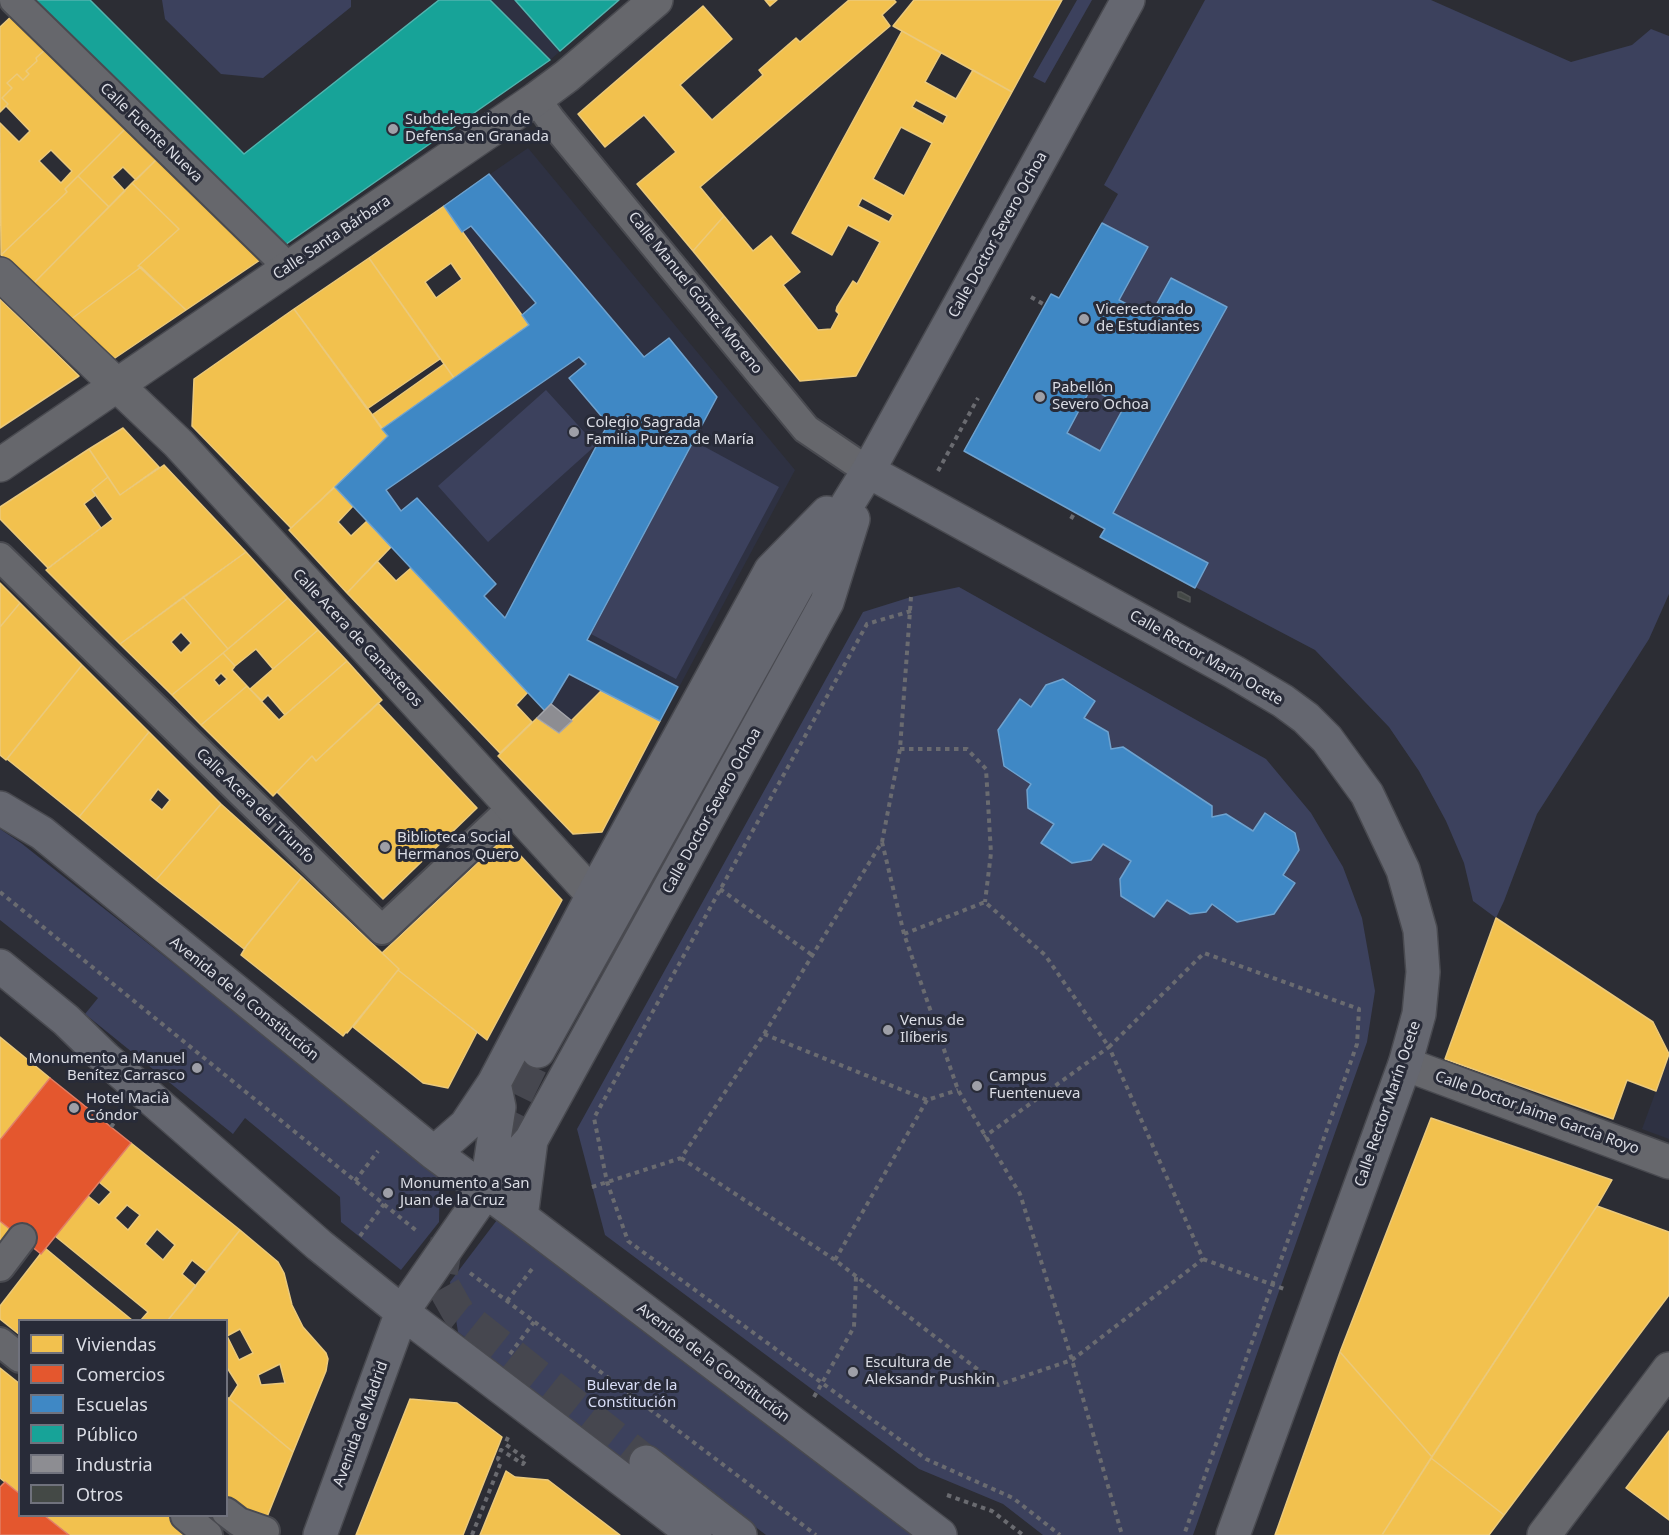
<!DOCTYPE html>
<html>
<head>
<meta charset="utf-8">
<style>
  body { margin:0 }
  #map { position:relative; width:1669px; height:1535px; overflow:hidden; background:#2c2d34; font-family:"Noto Sans",sans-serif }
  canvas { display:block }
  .legend { position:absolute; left:18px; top:1319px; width:210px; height:198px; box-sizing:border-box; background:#282b38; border:2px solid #70727d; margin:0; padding:8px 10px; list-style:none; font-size:18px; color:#dbdde5 }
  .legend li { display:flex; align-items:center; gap:12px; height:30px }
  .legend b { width:30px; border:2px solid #70727d }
</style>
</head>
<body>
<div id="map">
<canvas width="1669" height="1535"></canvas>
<ul class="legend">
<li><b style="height:16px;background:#f2c14e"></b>Viviendas</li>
<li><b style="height:16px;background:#e4572e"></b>Comercios</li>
<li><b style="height:16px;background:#3f88c5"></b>Escuelas</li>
<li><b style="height:16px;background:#17a398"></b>Público</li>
<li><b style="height:16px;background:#8d8d92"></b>Industria</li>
<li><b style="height:16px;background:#444946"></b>Otros</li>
</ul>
</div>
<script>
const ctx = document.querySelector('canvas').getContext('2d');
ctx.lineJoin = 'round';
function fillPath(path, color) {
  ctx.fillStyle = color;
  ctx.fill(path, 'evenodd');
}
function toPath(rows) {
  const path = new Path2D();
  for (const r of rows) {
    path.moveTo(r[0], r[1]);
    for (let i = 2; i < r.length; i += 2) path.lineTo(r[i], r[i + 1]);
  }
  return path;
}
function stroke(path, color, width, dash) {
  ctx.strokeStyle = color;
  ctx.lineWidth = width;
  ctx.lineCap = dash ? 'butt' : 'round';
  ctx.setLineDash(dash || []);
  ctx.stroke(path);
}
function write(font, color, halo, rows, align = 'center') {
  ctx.font = font + ' "Noto Sans",sans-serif';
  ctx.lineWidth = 6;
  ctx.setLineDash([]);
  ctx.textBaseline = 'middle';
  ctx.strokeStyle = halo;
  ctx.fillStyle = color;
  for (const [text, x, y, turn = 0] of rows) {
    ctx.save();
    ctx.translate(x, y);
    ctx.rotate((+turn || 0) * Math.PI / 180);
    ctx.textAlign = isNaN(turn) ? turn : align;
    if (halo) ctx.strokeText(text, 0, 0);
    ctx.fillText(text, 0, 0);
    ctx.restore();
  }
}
const built = toPath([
  [490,0,619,0,550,60],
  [528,148,795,470,661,721,601,691,572,721,545,711,335,487,388,436,382,429,529,325,444,206],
  [1669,1055,1669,1139,1642,1129]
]);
const green = toPath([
  [162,0,351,0,351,7,263,78,221,74,165,19],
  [1077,0,1092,0,1045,83,1033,77],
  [1205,0,1431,0,1571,62,1632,45,1651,29,1669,36,1669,594,1649,639,1537,814,1504,901,1496,918,1473,901,1464,863,1446,821,1419,771,1389,727,1315,650,1100,537,1104,528,964,451,1059,298,1118,194,1104,185],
  [546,390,596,445,488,542,438,486],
  [694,441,779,487,676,679,591,634],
  [959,587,1266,759,1311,813,1343,867,1362,918,1375,991,1367,1042,1193,1535,1043,1535,1003,1504,919,1469,605,1235,577,1129,863,612,911,597],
  [0,829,21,843,440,1174,439,1222,401,1270,341,1222,340,1197,245,1118,233,1134,85,1014,98,998,0,920],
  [497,1220,543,1254,914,1535,766,1535,654,1450,637,1472,458,1332,450,1282]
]);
const homes = toPath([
  [765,0,777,0,770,6,765,0],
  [849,0,894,0,896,2,882,15,890,26,700,187,724,216,693,251,637,184,676,152,644,115,605,147,578,114,703,6,732,39,680,85,712,120,763,75,759,70,796,38,800,42,849,0],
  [914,0,1062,0,1012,92,893,26,914,0],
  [15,13,49,46,36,58,37,61,26,71,29,74,23,80,17,74,7,83,12,88,2,98,8,104,0,112,0,27,15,13],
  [902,31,941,53,925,82,956,99,973,70,1012,92,856,376,800,381,693,251,724,216,753,251,771,236,800,272,783,285,818,330,831,329,839,314,836,311,837,307,853,281,857,284,880,242,848,225,832,255,792,233,902,31],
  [916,100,947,116,943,124,912,107,916,100],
  [901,127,932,143,904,196,873,179,901,127],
  [862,198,893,215,889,222,858,206,862,198],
  [49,46,130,124,65,189,67,192,1,255,0,123,19,142,30,131,6,106,8,104,2,98,12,88,7,83,17,74,23,80,29,74,26,71,37,61,36,58,49,46],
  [51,150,72,171,61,183,39,161,51,150],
  [130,124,162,154,136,180,123,167,112,177,125,191,109,207,78,176,130,124],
  [162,154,266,256,186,310,138,266,179,229,132,183,162,154],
  [78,176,109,207,33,284,1,255,67,192,65,189,78,176],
  [132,183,179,229,138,266,141,267,70,320,33,284,132,183],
  [444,206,529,325,454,378,369,258,444,206],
  [451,263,462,279,436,298,425,282,451,263],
  [369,258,440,359,367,409,294,309,369,258],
  [141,267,186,310,112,360,70,320,141,267],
  [0,299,79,376,0,428,0,299],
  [294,309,388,436,291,528,192,426,194,379,294,309],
  [444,364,454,378,382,429,372,415,444,364],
  [123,428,159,467,120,495,89,449,123,428],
  [89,449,108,477,92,490,96,495,84,504,101,528,48,568,0,519,0,507,89,449],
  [164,465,246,552,120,644,46,570,113,519,92,490,108,477,120,495,164,465],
  [335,487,353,506,338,522,351,536,367,521,391,547,347,593,289,530,335,487],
  [246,552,288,598,228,649,183,597,246,552],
  [377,561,396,581,411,568,528,692,516,705,532,722,500,753,347,593,377,561],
  [0,583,20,603,0,627,0,583],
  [183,597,228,649,172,695,120,644,183,597],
  [181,632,191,643,181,653,171,642,181,632],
  [288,598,318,630,273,669,256,649,235,666,223,653,288,598],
  [20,603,82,665,6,760,0,755,0,627,20,603],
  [318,630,347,661,285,715,268,695,262,701,250,689,318,630],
  [223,653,235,666,232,670,247,686,201,725,172,695,223,653],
  [221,673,227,679,219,686,214,680,221,673],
  [347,661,382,700,316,761,312,756,273,796,201,725,247,686,279,720,347,661],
  [82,665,149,732,79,817,7,759,82,665],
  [601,691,660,721,602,832,573,834,498,756,537,718,559,733,601,691],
  [378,703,477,808,383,899,277,792,312,756,316,761,378,703],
  [149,732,221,804,156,880,79,817,149,732],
  [158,789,170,800,162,810,150,800,158,789],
  [221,804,302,877,244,949,156,880,221,804],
  [504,838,562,900,487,1040,398,970,399,969,382,953,504,838],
  [302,877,399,969,347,1033,346,1032,343,1036,241,955,247,945,302,877],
  [1496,918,1653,1022,1669,1054,1656,1091,1627,1080,1613,1119,1445,1059,1496,918],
  [398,970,477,1032,448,1088,423,1083,353,1027,398,970],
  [0,1037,50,1078,0,1140,0,1037],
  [1431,1118,1612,1180,1597,1206,1432,1457,1340,1352,1431,1118],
  [131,1143,240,1230,207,1272,192,1260,182,1274,196,1286,168,1320,141,1320,148,1312,55,1236,88,1196,99,1205,111,1192,99,1182,131,1143],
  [127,1205,140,1215,128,1230,115,1218,127,1205],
  [157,1229,175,1245,163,1260,145,1244,157,1229],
  [1597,1206,1669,1232,1669,1295,1504,1515,1431,1458,1597,1206],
  [0,1221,10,1229,4,1237,11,1242,0,1255,0,1221],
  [240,1230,278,1262,284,1273,292,1305,303,1327,326,1353,328,1359,326,1371,293,1452,229,1399,238,1385,226,1366,226,1320,168,1320,240,1230],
  [240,1329,253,1353,239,1360,227,1336,240,1329],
  [280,1364,285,1383,261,1385,258,1375,280,1364],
  [45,1248,94,1289,132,1320,20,1320,20,1335,0,1319,0,1306,45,1248],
  [1340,1352,1432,1457,1382,1535,1275,1535,1340,1352],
  [0,1368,20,1384,20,1494,0,1478,0,1368],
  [226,1396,293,1452,263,1527,226,1506,226,1396],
  [410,1399,457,1403,502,1437,463,1535,356,1535,410,1399],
  [1669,1431,1669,1520,1626,1488,1669,1431],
  [1431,1458,1504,1515,1489,1535,1382,1535,1431,1458],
  [506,1471,515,1477,548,1480,620,1535,480,1535,506,1471],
  [45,1516,180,1516,204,1535,69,1535,45,1516]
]);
const shops = toPath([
  [50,1078,131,1143,41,1254,0,1221,0,1140,50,1078],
  [5,1482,20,1494,20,1516,45,1516,69,1535,0,1535,0,1487,5,1482]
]);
const schools = toPath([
  [489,174,644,357,669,338,717,397,587,640,678,687,660,721,569,674,551,704,545,711,335,487,388,436,382,429,529,325,522,315,536,303,471,226,462,232,444,206,489,174],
  [579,357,586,364,569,378,608,424,505,618,484,596,496,584,417,498,401,511,386,490,579,357],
  [1102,223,1148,247,1119,300,1150,316,1171,278,1227,307,1113,513,1208,563,1195,588,1100,537,1105,529,964,451,1051,294,1059,298,1102,223],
  [1091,388,1124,407,1100,451,1067,433,1091,388],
  [1063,679,1095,701,1084,718,1108,732,1111,749,1123,747,1212,806,1212,817,1226,814,1253,831,1265,813,1295,833,1299,850,1283,875,1295,883,1274,914,1237,922,1212,904,1206,912,1190,914,1167,900,1154,917,1121,896,1120,879,1131,861,1103,844,1091,860,1072,863,1041,843,1054,824,1028,808,1027,790,1031,784,1004,766,998,730,1020,699,1031,707,1046,685,1063,679]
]);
const public = toPath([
  [29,0,90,0,244,154,439,0,490,0,550,60,282,247,29,0],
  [515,0,619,0,560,51,515,0]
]);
const industry = toPath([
  [551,704,572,721,559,733,537,718,551,704]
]);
const building = toPath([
  [1178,592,1181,592,1190,597,1190,602,1178,597,1178,592]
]);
const primaryTunnel = toPath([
  [495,1139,538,1051],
  [447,1240,440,1280,458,1312,646,1462]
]);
const path = toPath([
  [1031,297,1045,305],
  [938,471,978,398],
  [1071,519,1075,512],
  [911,611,867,624,594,1118,607,1182,628,1241,926,1459,1013,1498,1060,1535],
  [900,749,967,749,986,769,991,853,985,902],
  [882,842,904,934,958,1090,1020,1194,1072,1360,1122,1535],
  [720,889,812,955],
  [0,892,418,1232],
  [904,934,985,902,1045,955,1109,1047,1204,953,1359,1009,1357,1044,1184,1535],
  [764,1034,927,1100,958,1090],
  [111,1127,114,1123],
  [681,1158,835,1260,998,1385,1072,1360,1203,1259,1109,1047,984,1137],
  [355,1181,378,1151],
  [592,1187,681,1158,764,1034,882,842,900,749,911,597],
  [360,1236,384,1204],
  [1203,1259,1287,1290],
  [835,1260,927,1100],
  [470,1273,816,1535],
  [507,1301,532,1269],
  [510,1354,534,1322],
  [814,1397,854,1327,856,1277],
  [947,1495,992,1511,1023,1535],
  [472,1535,501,1462,498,1459,501,1450,523,1464,526,1459,505,1444,509,1435]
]);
const street = toPath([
  [14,0,288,267],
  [536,99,551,120,806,429,868,471],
  [0,557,382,930,513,807],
  [0,1267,22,1238],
  [0,1342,20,1358],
  [226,1512,239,1522,265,1531],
  [185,1516,208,1535]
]);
const secondary = toPath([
  [0,274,178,443,593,895],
  [0,465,536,99,567,76,656,0],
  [1405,1064,1669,1162],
  [1544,1535,1669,1369]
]);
const primary = toPath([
  [868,471,1234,672,1283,701,1306,718,1327,739,1367,794,1403,870,1420,930,1423,972,1419,1014,1405,1064,1233,1535],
  [0,808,42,833,434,1153,521,1217,940,1535],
  [0,966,66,1020,105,1058,319,1245,402,1312,695,1535],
  [538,1051,799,583,868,471,1128,0],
  [434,1153,466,1125,494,1083,593,895,771,570,827,513],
  [486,1191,499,1107,494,1083],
  [521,1217,531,1140],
  [646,1462,740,1535],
  [320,1535,402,1312,486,1191,531,1140,827,602,853,519]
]);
const markers = [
  [393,129,6,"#9e9fa7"],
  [1084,319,6,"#9e9fa7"],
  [1040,397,6,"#9e9fa7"],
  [574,432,6,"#9e9fa7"],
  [385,847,6,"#9e9fa7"],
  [888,1030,6,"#9e9fa7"],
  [197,1068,6,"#9e9fa7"],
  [977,1086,6,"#9e9fa7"],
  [74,1108,6,"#9e9fa7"],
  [388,1193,6,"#9e9fa7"],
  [853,1372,6,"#9e9fa7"]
];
const poiNames = [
  ["Subdelegacion de",405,120],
  ["Defensa en Granada",405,137],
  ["Vicerectorado",1096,310],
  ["de Estudiantes",1096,327],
  ["Pabellón",1052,388],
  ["Severo Ochoa",1052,405],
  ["Colegio Sagrada",586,423],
  ["Familia Pureza de María",586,440],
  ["Biblioteca Social",397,838],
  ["Hermanos Quero",397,855],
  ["Venus de",900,1021],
  ["Ilíberis",900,1038],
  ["Monumento a Manuel",185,1059,"right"],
  ["Benítez Carrasco",185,1076,"right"],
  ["Campus",989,1077],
  ["Fuentenueva",989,1094],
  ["Hotel Macià",86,1099],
  ["Cóndor",86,1116],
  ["Monumento a San",400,1184],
  ["Juan de la Cruz",400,1201],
  ["Escultura de",865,1363],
  ["Aleksandr Pushkin",865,1380]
];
const streetNames = [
  ["Calle Fuente Nueva",151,133,44],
  ["Calle Doctor Severo Ochoa",998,235,-61],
  ["Calle Santa Bárbara",332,238,-34],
  ["Calle Manuel Gómez Moreno",695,293,51],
  ["Calle Acera de Canasteros",357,638,47],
  ["Calle Rector Marín Ocete",1206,658,30],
  ["Calle Acera del Triunfo",255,806,44],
  ["Calle Doctor Severo Ochoa",712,811,-61],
  ["Avenida de la Constitución",244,999,39],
  ["Calle Rector Marín Ocete",1388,1104,-71],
  ["Calle Doctor Jaime García Royo",1537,1113,20],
  ["Avenida de la Constitución",713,1363,37],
  ["Avenida de Madrid",361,1424,-70]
];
const parkNames = [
  ["Bulevar de la",632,1386],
  ["Constitución",632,1403]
];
fillPath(built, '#2e3142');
fillPath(green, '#3c415d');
fillPath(homes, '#f2c14e');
stroke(homes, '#ebc97b', 1.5);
fillPath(shops, '#e4572e');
stroke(shops, '#e17f65', 1.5);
fillPath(schools, '#3f88c5');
stroke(schools, '#6ea2cf', 1.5);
fillPath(public, '#17a398');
stroke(public, '#52b4af', 1.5);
fillPath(industry, '#8d8d92');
stroke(industry, '#a4a5ab', 1.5);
fillPath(building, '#444946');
stroke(building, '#515454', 1.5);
stroke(primaryTunnel, '#46474f', 33, [33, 16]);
stroke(street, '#494a50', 32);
stroke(secondary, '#494a50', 36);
stroke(primary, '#494a50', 36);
stroke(path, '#6a6b70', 4, [4.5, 4.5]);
stroke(street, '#66676c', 28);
stroke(secondary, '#66676c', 33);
stroke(primary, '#656770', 33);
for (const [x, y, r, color] of markers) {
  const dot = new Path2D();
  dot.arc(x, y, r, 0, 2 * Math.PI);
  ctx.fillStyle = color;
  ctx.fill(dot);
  stroke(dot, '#282b38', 2);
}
write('15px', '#dbdde5', '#282b38', poiNames, 'left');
write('15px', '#dbdde5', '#282b38', streetNames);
write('15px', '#d9def7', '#282b38', parkNames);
</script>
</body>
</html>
